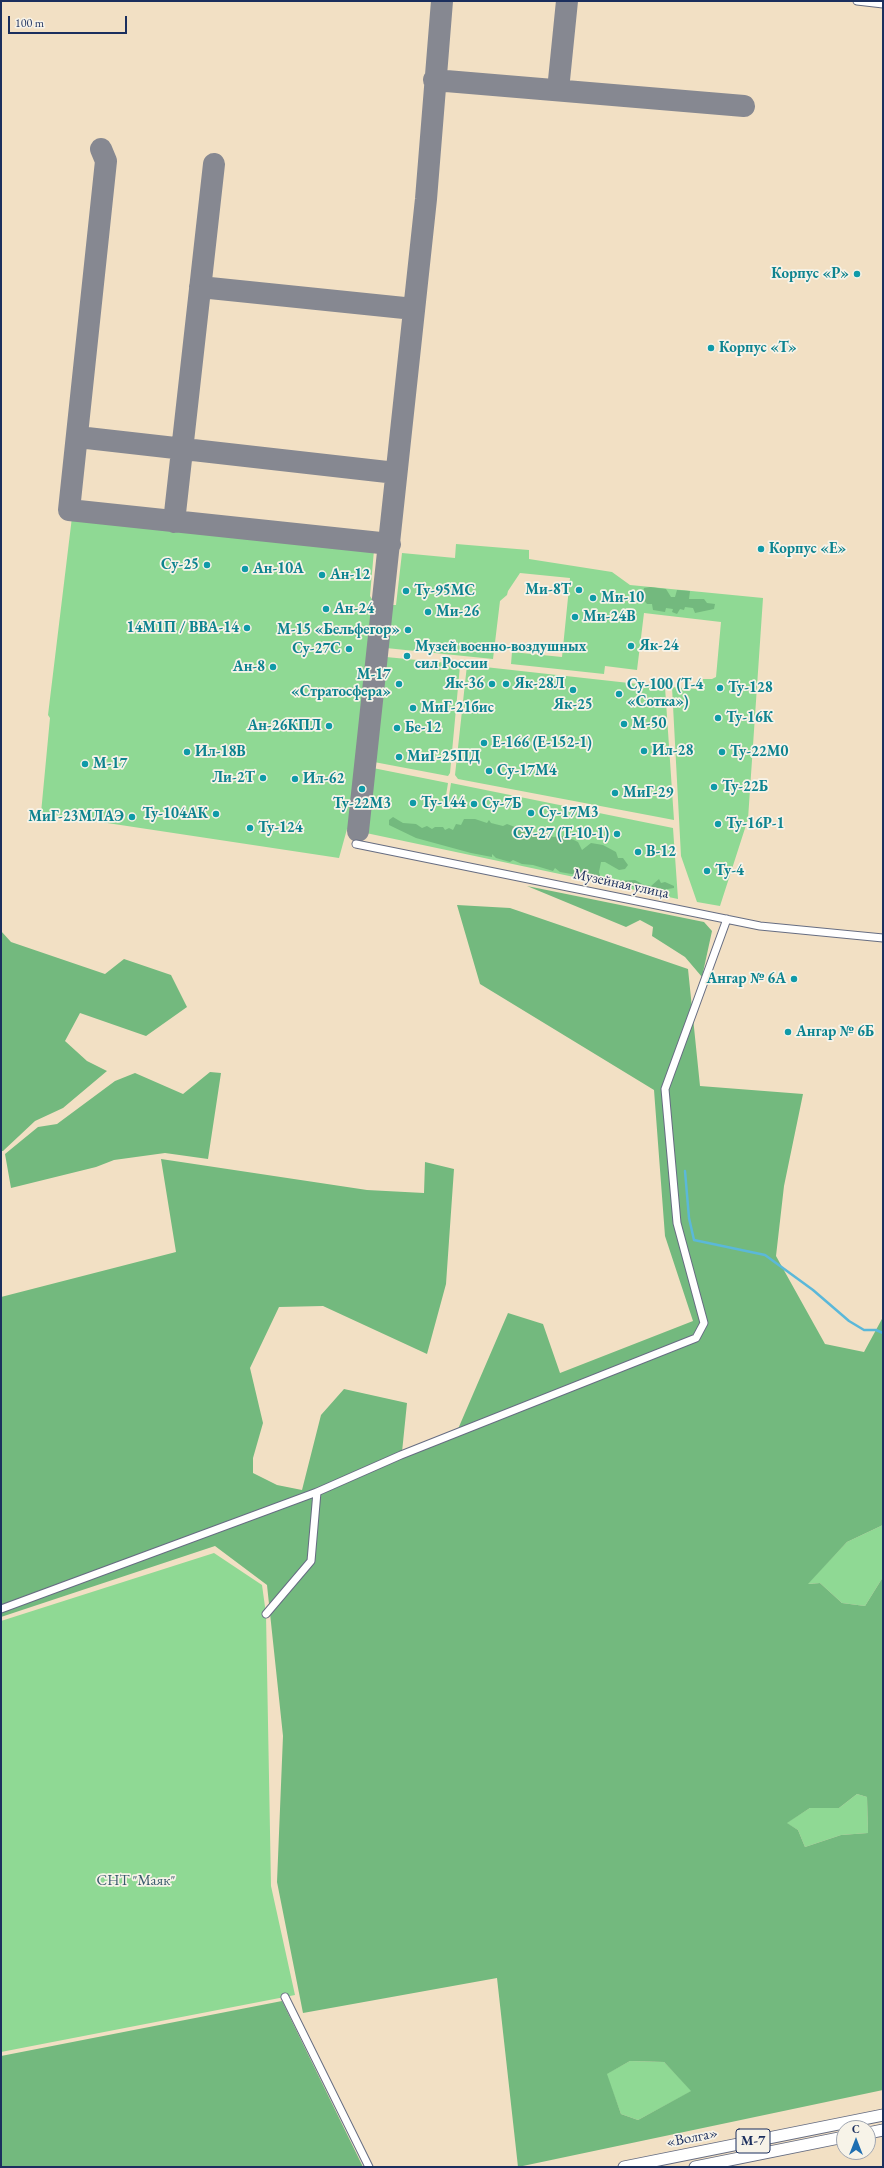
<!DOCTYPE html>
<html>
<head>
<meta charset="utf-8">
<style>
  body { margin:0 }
  #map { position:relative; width:884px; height:2168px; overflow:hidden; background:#f2e0c4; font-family:"EB Garamond",serif }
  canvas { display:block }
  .frame { position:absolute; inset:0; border:2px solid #1b2f5e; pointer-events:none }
  .north { position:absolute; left:836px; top:2120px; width:40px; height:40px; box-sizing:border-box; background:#f7f3e8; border:1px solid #9fa5b1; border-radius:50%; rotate:0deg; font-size:11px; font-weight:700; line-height:16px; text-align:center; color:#1b2f5e }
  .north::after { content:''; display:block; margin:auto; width:14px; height:18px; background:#1f6fb2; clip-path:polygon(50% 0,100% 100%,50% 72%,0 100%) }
  .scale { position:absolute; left:8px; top:16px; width:119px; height:18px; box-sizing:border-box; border:2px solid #1b2f5e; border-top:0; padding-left:5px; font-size:12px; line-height:14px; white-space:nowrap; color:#1b2f5e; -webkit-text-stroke:3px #f7f3e8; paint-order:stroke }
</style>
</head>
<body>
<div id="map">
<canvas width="884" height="2168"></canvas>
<div class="frame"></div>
<div class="north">С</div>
<div class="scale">100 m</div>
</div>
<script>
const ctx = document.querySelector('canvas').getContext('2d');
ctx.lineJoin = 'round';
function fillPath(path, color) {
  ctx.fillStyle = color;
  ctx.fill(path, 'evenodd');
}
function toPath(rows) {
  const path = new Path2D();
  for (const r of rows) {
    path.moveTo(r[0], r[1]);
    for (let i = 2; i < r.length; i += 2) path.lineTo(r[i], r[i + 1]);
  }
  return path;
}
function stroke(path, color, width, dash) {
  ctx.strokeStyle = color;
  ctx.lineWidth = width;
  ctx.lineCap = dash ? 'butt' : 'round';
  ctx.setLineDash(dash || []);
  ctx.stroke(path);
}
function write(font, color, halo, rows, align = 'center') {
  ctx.font = font + ' "EB Garamond",serif';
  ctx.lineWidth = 3.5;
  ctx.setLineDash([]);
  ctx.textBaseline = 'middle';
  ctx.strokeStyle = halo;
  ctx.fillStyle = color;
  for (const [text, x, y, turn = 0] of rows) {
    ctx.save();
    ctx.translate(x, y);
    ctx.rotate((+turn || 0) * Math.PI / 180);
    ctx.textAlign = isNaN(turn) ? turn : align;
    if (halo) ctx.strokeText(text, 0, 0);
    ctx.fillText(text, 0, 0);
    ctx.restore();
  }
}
const green = toPath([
  [72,517,374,550,370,596,375,604,351,830,347,829,339,858,41,813,50,718,48,715],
  [456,544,529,550,529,559,612,572,630,585,763,598,748,819,720,906,697,902,681,856,672,687,697,689,701,688,703,679,712,679,716,677,721,622,644,613,637,670,605,666,604,674,511,664,512,652,562,657,570,578,520,573,508,591,507,595,500,601,493,659,386,648,390,605,396,605,402,553,455,558],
  [386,657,459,664,460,666,450,773,448,776,374,762,372,760,384,658],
  [467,665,665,687,674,820,458,779,455,775],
  [373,768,448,783,445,802,448,802,451,783,673,828,678,899,366,833],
  [883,1525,883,1577,865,1606,842,1603,820,1583,807,1584,847,1542],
  [214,1553,262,1585,266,1614,271,1886,295,1995,1,2052,1,1621],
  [857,1794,867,1797,868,1833,841,1835,805,1847,798,1830,786,1823,810,1808,839,1808],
  [630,2061,664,2062,692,2091,638,2120,621,2114,606,2074]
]);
const forest = toPath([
  [650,587,666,589,671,597,675,597,677,590,690,591,689,599,704,599,707,603,715,604,714,609,695,613,693,608,685,607,684,610,680,609,677,614,672,612,673,609,666,608,665,612,653,610,652,604,647,604,642,598,644,588],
  [393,817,403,823,416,824,422,828,427,826,432,829,435,827,443,827,445,830,449,828,453,830,456,824,461,825,464,819,475,819,487,823,489,820,491,823,503,826,507,824,515,827,523,826,525,829,537,833,545,833,553,837,562,836,574,840,578,842,582,850,591,843,603,845,616,852,618,858,623,858,628,865,625,869,619,870,605,862,601,862,599,872,601,879,597,879,587,877,585,874,583,876,560,872,555,868,553,871,533,865,522,864,513,860,510,862,496,858,492,854,492,857,471,853,416,838,389,825,389,820],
  [659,879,661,883,665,882,674,886,674,888,655,891,618,884,618,881,635,880,644,885,651,886],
  [527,886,704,922,712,931,702,977,685,957,652,936,653,927,640,920,626,927],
  [457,905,510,908,688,969,700,1086,803,1094,784,1186,776,1256,825,1344,864,1352,883,1317,883,1525,847,1542,808,1584,820,1583,842,1603,865,1606,883,1577,883,2090,518,2167,497,1978,303,2013,277,1882,283,1736,267,1585,215,1546,1,1617,1,1297,176,1252,161,1159,367,1190,424,1193,425,1162,454,1169,446,1284,427,1354,323,1306,279,1307,250,1368,263,1423,253,1458,253,1473,277,1485,302,1490,321,1415,344,1389,407,1403,402,1452,458,1429,508,1313,543,1324,560,1373,693,1321,665,1236,654,1090,480,984],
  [857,1794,867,1797,868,1833,841,1835,805,1847,798,1830,787,1823,810,1808,839,1808],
  [630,2061,664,2062,691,2091,638,2120,621,2114,607,2074],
  [1,931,11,942,105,974,124,959,171,975,187,1007,146,1036,80,1013,65,1041,87,1061,107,1071,63,1108,35,1121,3,1151,1,1151],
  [210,1072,221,1073,208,1159,165,1153,114,1160,96,1167,11,1188,5,1154,38,1127,57,1124,115,1081,135,1073,183,1094],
  [282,2001,363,2167,1,2167,1,2056]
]);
const stream = toPath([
  [685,1171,689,1218,694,1240,765,1255,813,1290,849,1321,864,1330,876,1330,883,1333]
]);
const taxiway = toPath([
  [434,80,744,106],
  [558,90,567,1],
  [101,149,106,161,69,510,390,544],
  [200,287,414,309],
  [78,437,396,473],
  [174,522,214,164],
  [358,831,426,199,442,1]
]);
const minor = toPath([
  [857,1,883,4],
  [356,844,760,926,883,938],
  [1,1609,317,1492,401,1455,696,1338,704,1323,677,1223,665,1089,727,919],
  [266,1614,311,1561,317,1492],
  [285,1997,369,2167]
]);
const trunk = toPath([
  [868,2133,883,2130],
  [624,2167,883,2115],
  [695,2167,844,2137]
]);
const markers = [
  [857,274,4,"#0f9aa8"],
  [711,348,4,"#0f9aa8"],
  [761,549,4,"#0f9aa8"],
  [207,565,4,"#0f9aa8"],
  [245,569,4,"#0f9aa8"],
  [322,575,4,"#0f9aa8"],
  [579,590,4,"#0f9aa8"],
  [406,591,4,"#0f9aa8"],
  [593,598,4,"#0f9aa8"],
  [326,609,4,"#0f9aa8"],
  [428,612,4,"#0f9aa8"],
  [575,617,4,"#0f9aa8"],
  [247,628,4,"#0f9aa8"],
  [408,630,4,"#0f9aa8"],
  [631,646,4,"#0f9aa8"],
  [349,649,4,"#0f9aa8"],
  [407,656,4,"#0f9aa8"],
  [273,667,4,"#0f9aa8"],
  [399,684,4,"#0f9aa8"],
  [492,684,4,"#0f9aa8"],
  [506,684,4,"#0f9aa8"],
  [720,688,4,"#0f9aa8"],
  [573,690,4,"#0f9aa8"],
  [619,694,4,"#0f9aa8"],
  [413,708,4,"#0f9aa8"],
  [718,718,4,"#0f9aa8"],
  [624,724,4,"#0f9aa8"],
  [329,726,4,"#0f9aa8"],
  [397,728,4,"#0f9aa8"],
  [484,743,4,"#0f9aa8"],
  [644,751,4,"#0f9aa8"],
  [187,752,4,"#0f9aa8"],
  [722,752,4,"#0f9aa8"],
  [399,757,4,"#0f9aa8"],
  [85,764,4,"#0f9aa8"],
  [489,771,4,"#0f9aa8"],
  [263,778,4,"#0f9aa8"],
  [295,779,4,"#0f9aa8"],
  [714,787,4,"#0f9aa8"],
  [362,789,4,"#0f9aa8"],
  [615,793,4,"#0f9aa8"],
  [413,803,4,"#0f9aa8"],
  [474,804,4,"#0f9aa8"],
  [531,813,4,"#0f9aa8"],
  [216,814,4,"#0f9aa8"],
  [132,817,4,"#0f9aa8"],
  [718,824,4,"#0f9aa8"],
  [250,828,4,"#0f9aa8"],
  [617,834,4,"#0f9aa8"],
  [638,852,4,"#0f9aa8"],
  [707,871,4,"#0f9aa8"],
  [794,979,4,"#0f9aa8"],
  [788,1032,4,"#0f9aa8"]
];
const shields = [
  [753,2141,34]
];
const shieldNames = [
  ["М-7",753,2141]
];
const cultureNames = [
  ["Корпус «Р»",849,274,"right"],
  ["Корпус «Т»",719,348],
  ["Корпус «Е»",769,549],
  ["Су-25",199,565,"right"],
  ["Ан-10А",253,569],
  ["Ан-12",330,575],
  ["Ми-8Т",571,590,"right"],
  ["Ту-95МС",414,591],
  ["Ми-10",601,598],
  ["Ан-24",334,609],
  ["Ми-26",436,612],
  ["Ми-24В",583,617],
  ["14М1П / ВВА-14",239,628,"right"],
  ["М-15 «Бельфегор»",400,630,"right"],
  ["Як-24",639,646],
  ["Музей военно-воздушных",415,647],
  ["сил России",415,664],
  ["Су-27С",341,649,"right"],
  ["Ан-8",265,667,"right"],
  ["М-17",391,675,"right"],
  ["«Стратосфера»",391,692,"right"],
  ["Як-36",484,684,"right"],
  ["Як-28Л",514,684],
  ["Су-100 (Т-4",627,685],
  ["«Сотка»)",627,702],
  ["Ту-128",728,688],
  ["Як-25",573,705,"center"],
  ["МиГ-21бис",421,708],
  ["Ту-16К",726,718],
  ["М-50",632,724],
  ["Ан-26КПЛ",321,726,"right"],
  ["Бе-12",405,728],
  ["Е-166 (Е-152-1)",492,743],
  ["Ил-28",652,751],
  ["Ил-18В",195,752],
  ["Ту-22М0",730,752],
  ["МиГ-25ПД",407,757],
  ["М-17",93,764],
  ["Су-17М4",497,771],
  ["Ли-2Т",255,778,"right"],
  ["Ил-62",303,779],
  ["Ту-22Б",722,787],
  ["МиГ-29",623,793],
  ["Ту-144",421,803],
  ["Ту-22М3",362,804,"center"],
  ["Су-7Б",482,804],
  ["Су-17М3",539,813],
  ["Ту-104АК",208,814,"right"],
  ["МиГ-23МЛАЭ",124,817,"right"],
  ["Ту-16Р-1",726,824],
  ["Ту-124",258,828],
  ["СУ-27 (Т-10-1)",609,834,"right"],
  ["В-12",646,852],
  ["Ту-4",715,871],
  ["Ангар № 6А",786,979,"right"],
  ["Ангар № 6Б",796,1032]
];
const streetNames = [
  ["Музейная улица",621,884,12],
  ["«Волга»",692,2138,-11]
];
const parkNames = [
  ["СНТ \"Маяк\"",136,1881]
];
fillPath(green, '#8fd994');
fillPath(forest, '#73b97e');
stroke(stream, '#5bb8d9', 2.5);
stroke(taxiway, '#868891', 22);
stroke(minor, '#666d82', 9);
stroke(trunk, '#666d82', 13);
stroke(minor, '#fff', 7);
stroke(trunk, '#fff', 11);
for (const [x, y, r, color] of markers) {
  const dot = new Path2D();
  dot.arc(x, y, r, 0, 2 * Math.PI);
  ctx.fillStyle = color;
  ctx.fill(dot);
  stroke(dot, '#f7f3e8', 1.5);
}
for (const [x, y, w] of shields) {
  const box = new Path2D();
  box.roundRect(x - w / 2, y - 12, w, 24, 3);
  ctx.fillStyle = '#f7f3e8';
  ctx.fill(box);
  stroke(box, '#1b2f5e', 1);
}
write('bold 14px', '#1b2f5e', null, shieldNames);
write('bold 15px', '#0d838f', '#f7f3e8', cultureNames, 'left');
write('15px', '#1b2f5e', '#f7f3e8', streetNames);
write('15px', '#385a6c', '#f7f3e8', parkNames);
</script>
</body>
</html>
